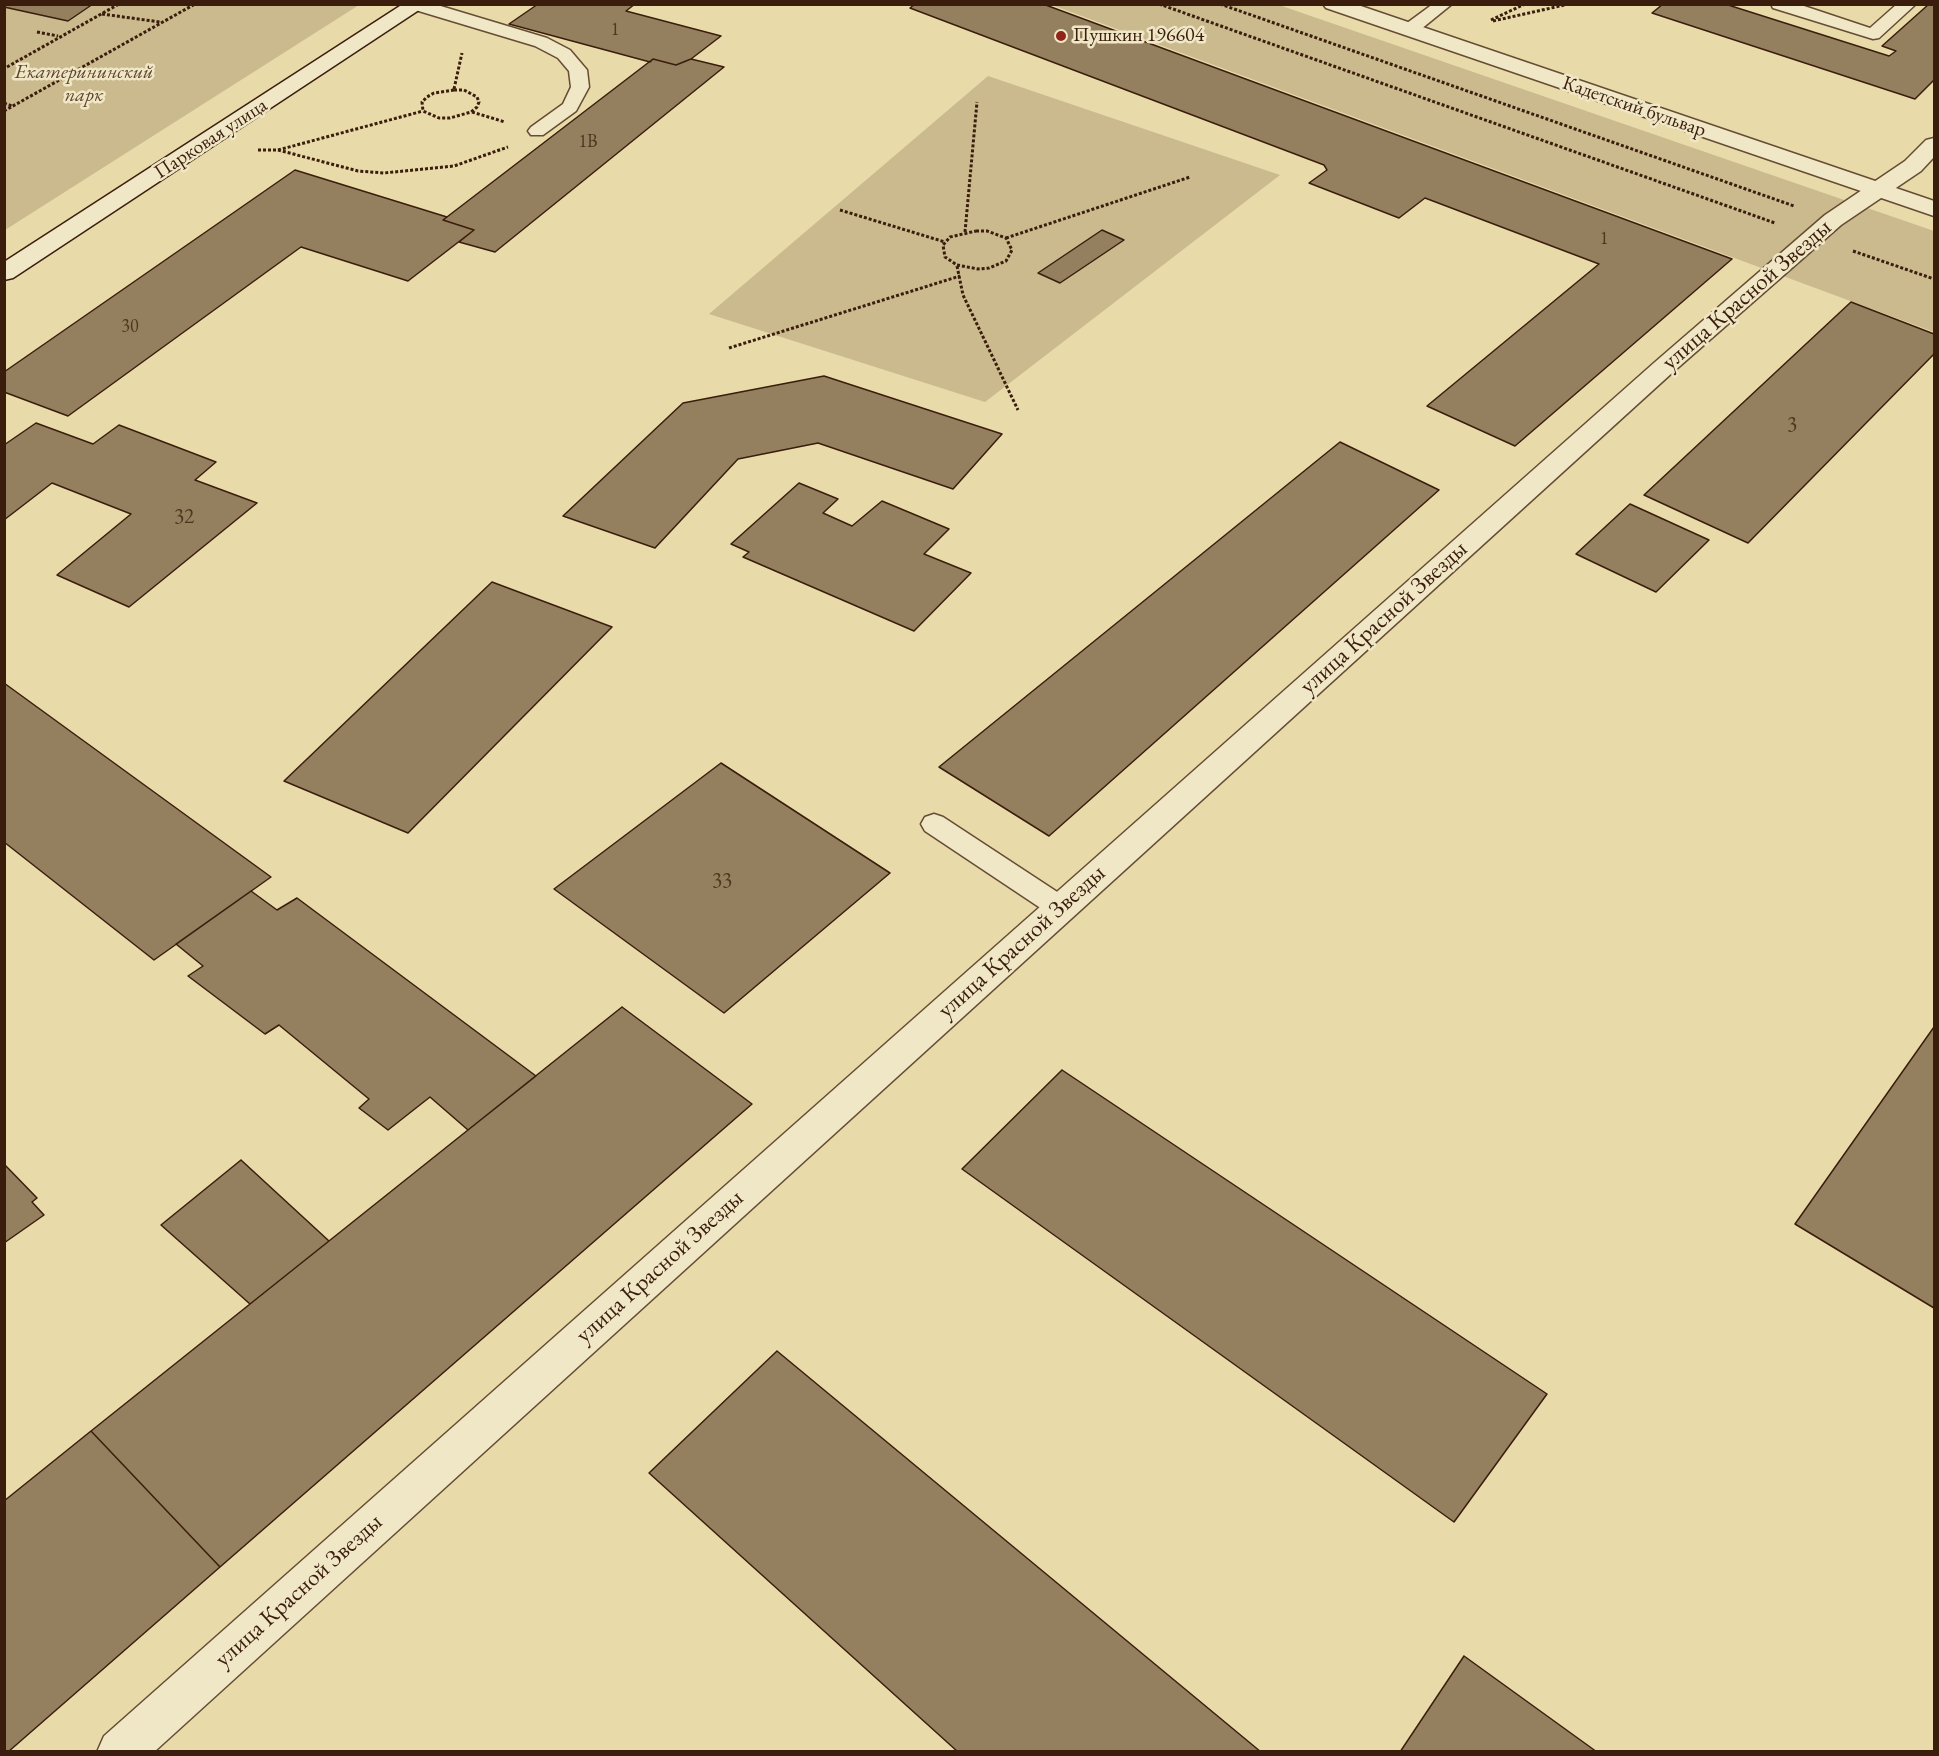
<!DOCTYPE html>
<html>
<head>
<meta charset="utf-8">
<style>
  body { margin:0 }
  #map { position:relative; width:1939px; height:1756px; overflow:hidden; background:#e8daa9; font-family:"EB Garamond",serif }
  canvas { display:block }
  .frame { position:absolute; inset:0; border:6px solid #3a1d0c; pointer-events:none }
</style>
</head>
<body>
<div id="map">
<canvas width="1939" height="1756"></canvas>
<div class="frame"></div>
</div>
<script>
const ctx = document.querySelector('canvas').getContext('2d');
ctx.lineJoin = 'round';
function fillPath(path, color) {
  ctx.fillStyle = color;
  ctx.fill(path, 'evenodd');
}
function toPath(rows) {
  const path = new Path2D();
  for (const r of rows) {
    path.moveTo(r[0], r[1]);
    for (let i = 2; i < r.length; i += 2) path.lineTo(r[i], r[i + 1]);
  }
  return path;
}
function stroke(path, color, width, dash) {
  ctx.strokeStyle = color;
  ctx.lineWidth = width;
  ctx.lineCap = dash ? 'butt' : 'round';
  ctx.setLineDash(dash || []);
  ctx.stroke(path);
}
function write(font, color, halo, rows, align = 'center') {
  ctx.font = font + ' "EB Garamond",serif';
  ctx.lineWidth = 5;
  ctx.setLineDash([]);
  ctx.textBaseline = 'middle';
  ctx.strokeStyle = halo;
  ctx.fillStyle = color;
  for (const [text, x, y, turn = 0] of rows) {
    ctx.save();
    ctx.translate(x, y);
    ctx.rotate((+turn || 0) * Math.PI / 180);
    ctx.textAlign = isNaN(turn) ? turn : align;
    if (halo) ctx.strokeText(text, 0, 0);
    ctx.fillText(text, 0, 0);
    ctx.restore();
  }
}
const green = toPath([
  [5,5,359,5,5,230],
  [1052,5,1279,5,1934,231,1934,332],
  [988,76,1280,175,985,402,709,314]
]);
const building = toPath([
  [4,4,93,4,68,21,4,7,4,4],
  [538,4,635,4,626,11,721,36,691,59,676,65,653,59,650,62,509,24,538,4],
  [915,4,1043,4,1732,259,1515,446,1427,406,1599,264,1425,198,1399,218,1309,183,1327,170,1324,165,910,8,915,4],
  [1663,4,1725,4,1889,56,1896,51,1882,46,1929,4,1934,4,1934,80,1915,99,1652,13,1663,4],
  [653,59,676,65,691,59,724,67,495,252,459,242,474,230,443,220,653,59],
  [295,170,447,217,443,220,474,230,408,281,301,247,68,416,4,392,4,372,295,170],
  [1102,230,1124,240,1060,283,1038,273,1102,230],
  [1851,302,1934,334,1934,354,1748,543,1644,495,1851,302],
  [824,376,1002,434,953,489,818,443,738,459,655,548,563,516,683,403,824,376],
  [36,423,93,444,119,425,216,462,195,480,257,503,129,607,57,575,131,514,52,483,4,520,4,445,36,423],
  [1340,442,1439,490,1049,836,939,767,1340,442],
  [799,483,838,499,823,513,852,526,882,501,949,529,924,554,971,573,914,631,743,557,749,552,731,544,799,483],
  [1630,504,1709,540,1656,592,1576,554,1630,504],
  [492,582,612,627,408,833,284,781,492,582],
  [4,683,271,877,154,960,4,842,4,683],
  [721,763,890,873,724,1013,554,889,721,763],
  [251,891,277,910,297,898,536,1076,468,1130,430,1097,388,1130,359,1108,369,1099,279,1025,265,1034,188,976,203,966,176,944,251,891],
  [622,1007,752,1104,220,1567,91,1431,622,1007],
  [1934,1027,1934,1308,1795,1224,1934,1027],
  [1062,1070,1547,1394,1454,1522,962,1169,1062,1070],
  [241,1160,329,1241,250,1304,161,1225,241,1160],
  [4,1164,37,1198,32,1202,44,1215,4,1243,4,1164],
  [777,1351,1261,1752,958,1752,649,1473,777,1351],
  [91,1431,220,1567,8,1752,4,1752,4,1501,91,1431],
  [1464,1656,1597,1752,1400,1752,1464,1656]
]);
const path = toPath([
  [1159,4,1775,223],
  [1220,4,1794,206],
  [102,14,160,22],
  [1491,20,1525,4],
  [1493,21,1569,4],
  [37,32,58,36],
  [7,67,119,4],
  [454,89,462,53],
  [454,90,464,90,477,97,479,102,477,107,471,112,450,118,439,118,423,111,422,102,427,97,434,93,454,90],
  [4,103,12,106],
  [4,111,195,4],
  [472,112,505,122],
  [258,150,278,150,423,111],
  [278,150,358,171,384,173,454,166,508,147],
  [840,210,945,242],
  [976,231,987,231,1006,238,1012,250,1006,261,989,268,978,269,957,265,945,257,943,245,950,237,976,231],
  [965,232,977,102],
  [1006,238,1190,177],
  [1853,251,1934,279],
  [957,266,963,295,1018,410],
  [729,348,960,276]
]);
const service = toPath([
  [434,4,547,38,570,50,587,70,589,87,576,111,543,135,531,135,528,131,531,127,563,104,571,87,569,71,558,58,535,46,412,9,410,5,434,4],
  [1433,4,1452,4,1415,34,1403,34,1400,30,1403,26,1433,4],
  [1771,4,1798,4,1870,28,1897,4,1916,4,1879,38,1873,39,1773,8,1771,4],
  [934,814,943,817,1071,901,1075,908,1071,915,1061,918,1051,915,925,831,921,824,925,817,934,814]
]);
const minor = toPath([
  [1934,138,1934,157,1921,171,1841,225,1673,372,154,1752,97,1752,104,1736,1655,362,1825,215,1905,161,1926,140,1934,138]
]);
const tertiary = toPath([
  [1323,4,1355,4,1934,201,1934,216,1326,8,1323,4]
]);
const secondary = toPath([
  [403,4,428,4,13,278,4,280,4,262,403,4]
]);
const markers = [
  [1061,36,6,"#8f2418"]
];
const farNumbernames = [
  ["1",615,30],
  ["1В",588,142],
  ["1",1604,239],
  ["30",130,327]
];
const farPoinames = [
  ["Пушкин 196604",1073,36]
];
const farParknames = [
  ["Екатерининский",84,73],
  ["парк",84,96]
];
const farStreetnames = [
  ["Кадетский бульвар",1634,107,19],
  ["Парковая улица",211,139,-33]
];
const numberNames = [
  ["3",1792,425],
  ["32",184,517],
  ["33",722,881]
];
const streetNames = [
  ["улица Красной Звезды",1747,295,-41],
  ["улица Красной Звезды",1384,618,-42],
  ["улица Красной Звезды",1022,942,-42],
  ["улица Красной Звезды",660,1267,-42],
  ["улица Красной Звезды",299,1591,-42]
];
fillPath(green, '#caba8e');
fillPath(building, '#947f5e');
stroke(building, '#3a1d0c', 1.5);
stroke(service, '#664c33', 3);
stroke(minor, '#664c33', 3);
stroke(tertiary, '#664c33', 3);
stroke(secondary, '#3a1d0c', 3);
stroke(path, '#3a1d0c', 3, [3, 2]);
fillPath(service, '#f0e7c7');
fillPath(minor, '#f0e7c7');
fillPath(tertiary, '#f0e7c7');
fillPath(secondary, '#f0e7c7');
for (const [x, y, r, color] of markers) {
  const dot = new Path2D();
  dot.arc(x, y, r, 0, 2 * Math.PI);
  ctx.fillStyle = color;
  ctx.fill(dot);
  stroke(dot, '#f0e7c7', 2);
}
write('18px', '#503620', null, farNumbernames);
write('20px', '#3a1d0c', '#f0e7c7', farPoinames, 'left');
write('italic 20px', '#5e442c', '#f0e7c7', farParknames);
write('20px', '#3a1d0c', '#f0e7c7', farStreetnames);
write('21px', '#503620', null, numberNames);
write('24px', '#3a1d0c', '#f0e7c7', streetNames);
</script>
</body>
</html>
